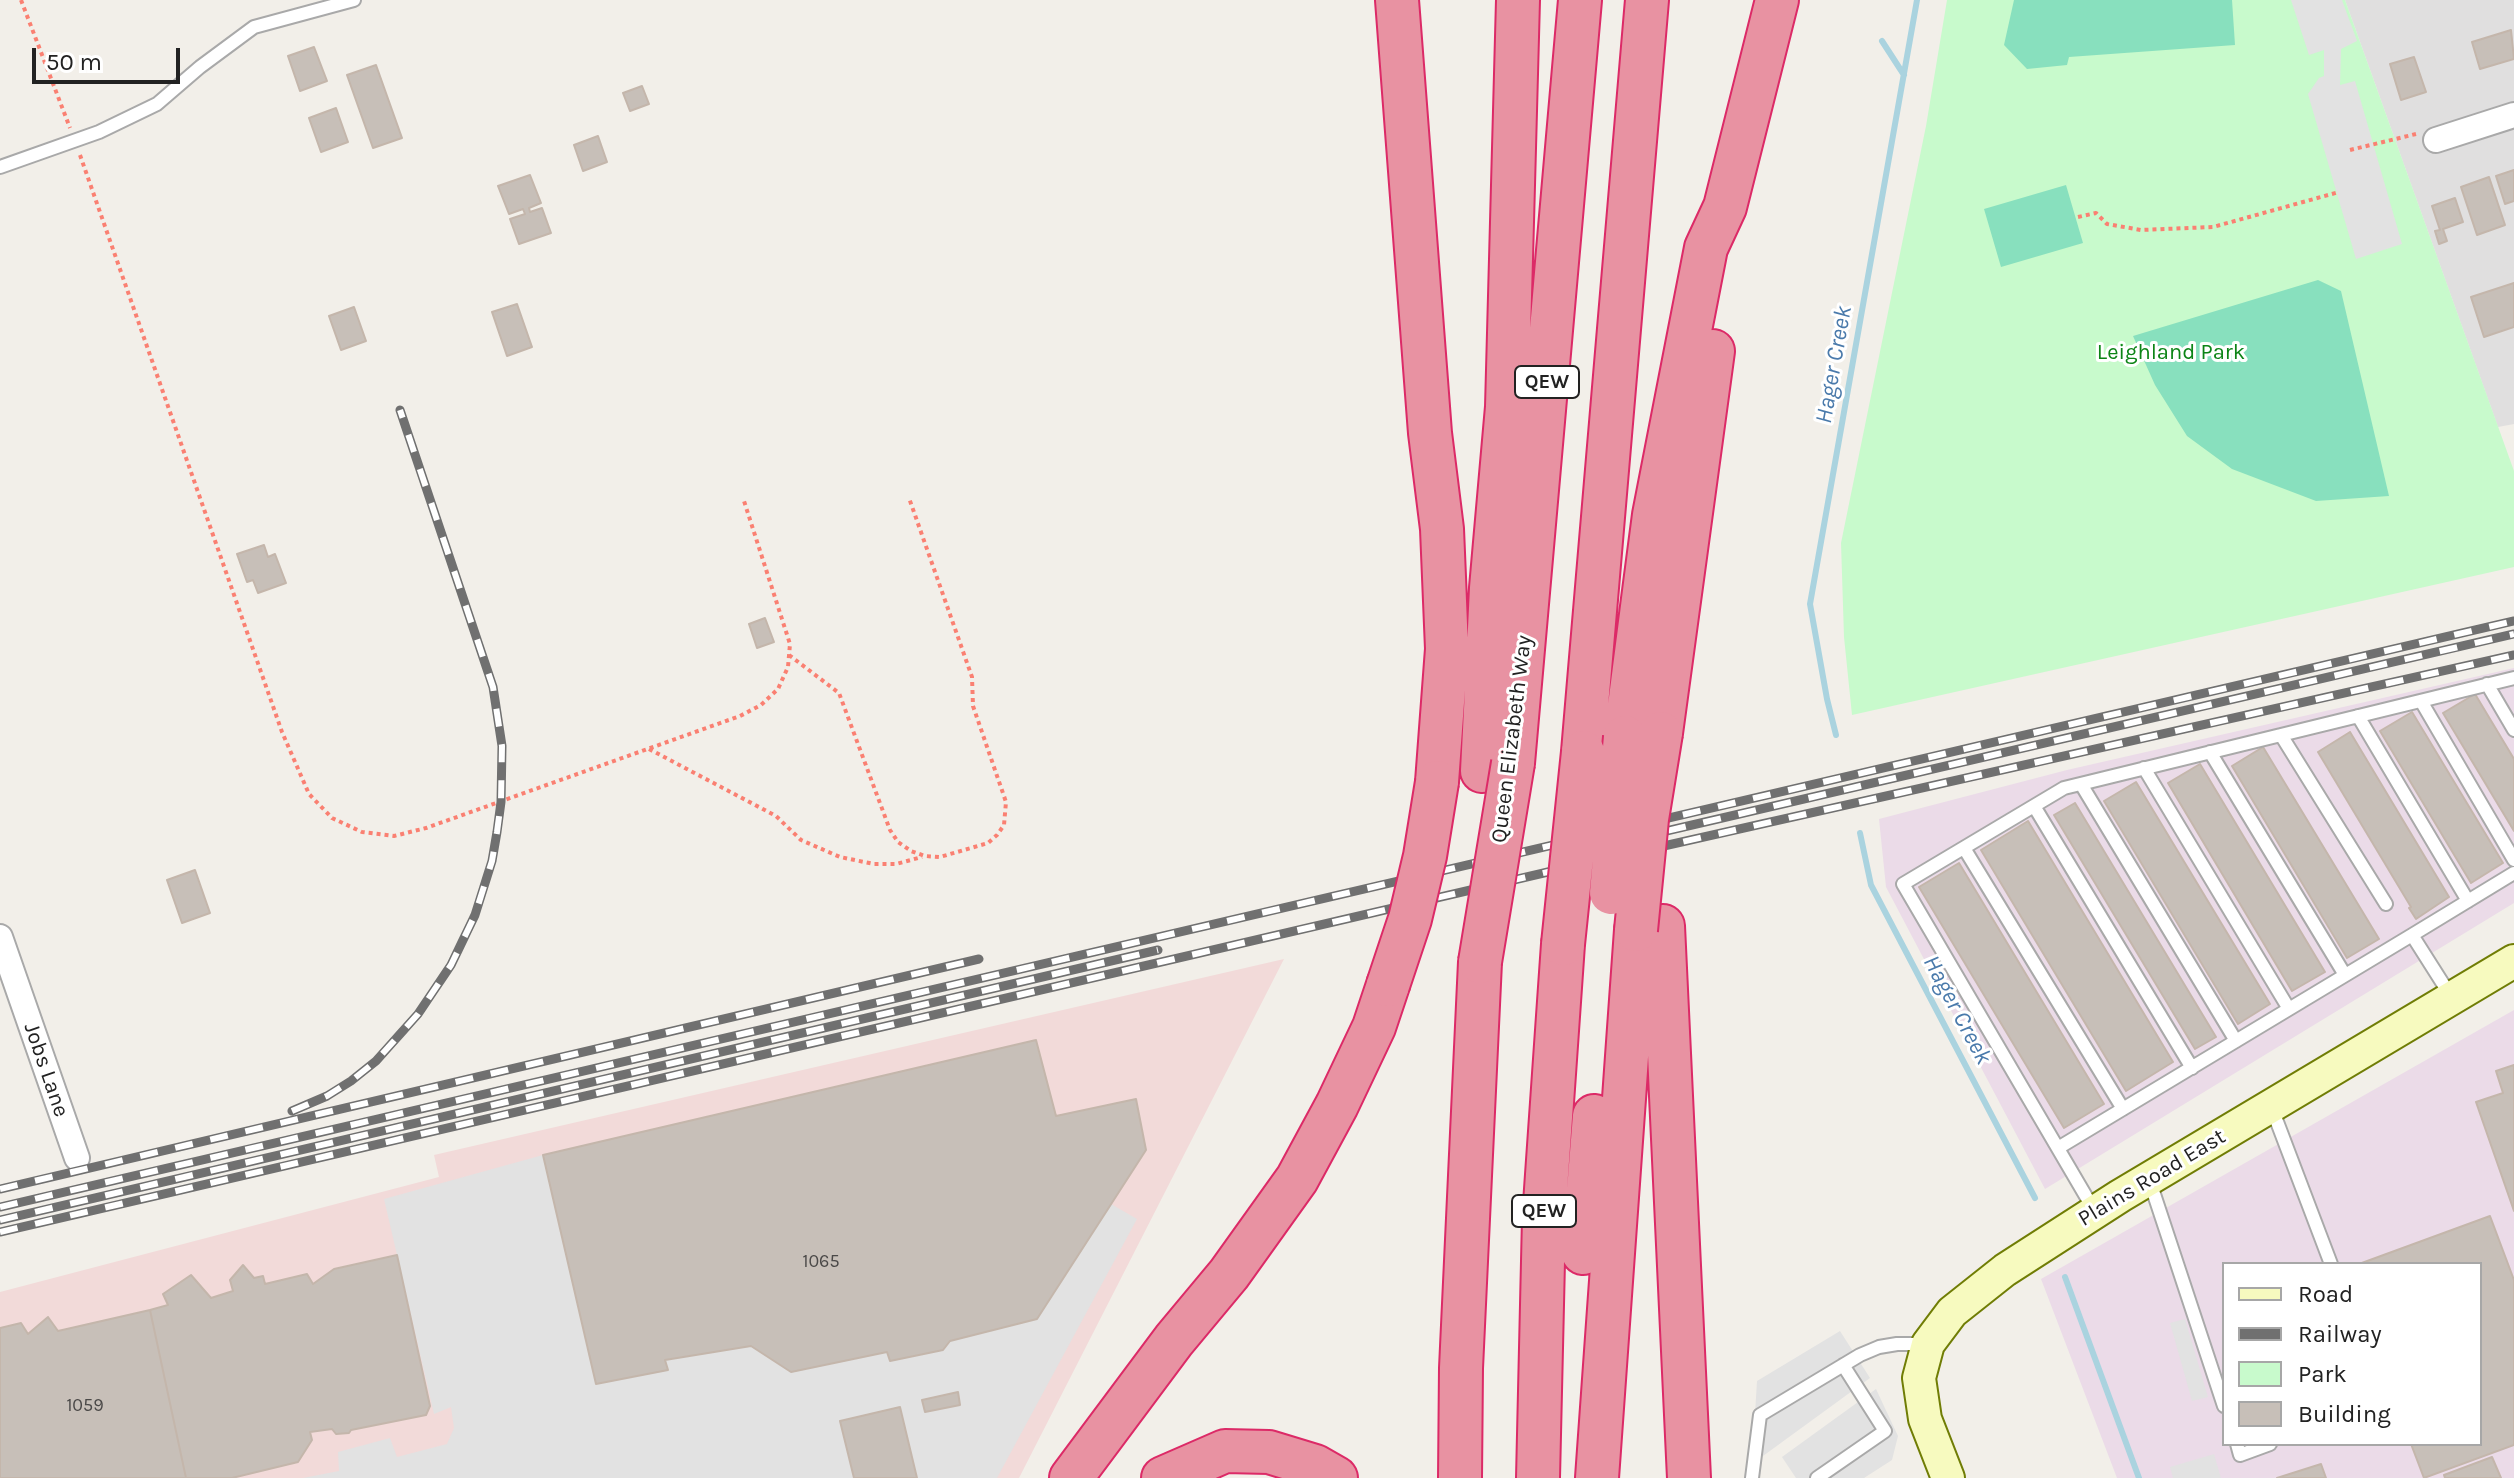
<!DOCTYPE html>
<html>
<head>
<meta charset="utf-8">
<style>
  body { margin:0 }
  #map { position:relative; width:2514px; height:1478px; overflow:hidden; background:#f2efe9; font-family:Karla,sans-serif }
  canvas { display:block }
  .legend { position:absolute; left:2222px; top:1262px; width:260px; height:184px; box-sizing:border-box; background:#fff; border:2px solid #a7a7a7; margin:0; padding:10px 14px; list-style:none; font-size:24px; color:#222 }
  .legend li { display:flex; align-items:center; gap:16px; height:40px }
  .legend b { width:40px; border:2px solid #a7a7a7 }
  .scale { position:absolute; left:32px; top:48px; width:148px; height:36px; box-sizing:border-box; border:4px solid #222; border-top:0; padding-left:10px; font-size:24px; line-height:28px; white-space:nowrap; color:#222; -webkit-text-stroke:6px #fff; paint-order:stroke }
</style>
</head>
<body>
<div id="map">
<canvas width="2514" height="1478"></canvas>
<ul class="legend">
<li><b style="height:10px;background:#f7fabf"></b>Road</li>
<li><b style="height:10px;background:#707070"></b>Railway</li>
<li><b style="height:22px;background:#c8facc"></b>Park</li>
<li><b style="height:22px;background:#c7bfb8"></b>Building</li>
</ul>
<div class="scale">50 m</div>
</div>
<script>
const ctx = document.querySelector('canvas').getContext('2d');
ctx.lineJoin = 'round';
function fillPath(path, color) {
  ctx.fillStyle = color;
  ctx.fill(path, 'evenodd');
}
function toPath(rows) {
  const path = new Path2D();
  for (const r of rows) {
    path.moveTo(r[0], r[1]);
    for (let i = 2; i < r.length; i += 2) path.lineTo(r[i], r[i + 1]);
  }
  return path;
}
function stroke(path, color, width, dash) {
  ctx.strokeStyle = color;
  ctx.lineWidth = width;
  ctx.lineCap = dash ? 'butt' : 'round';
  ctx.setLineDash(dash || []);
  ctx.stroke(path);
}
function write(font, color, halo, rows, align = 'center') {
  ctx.font = font + ' Karla,sans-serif';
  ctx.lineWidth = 6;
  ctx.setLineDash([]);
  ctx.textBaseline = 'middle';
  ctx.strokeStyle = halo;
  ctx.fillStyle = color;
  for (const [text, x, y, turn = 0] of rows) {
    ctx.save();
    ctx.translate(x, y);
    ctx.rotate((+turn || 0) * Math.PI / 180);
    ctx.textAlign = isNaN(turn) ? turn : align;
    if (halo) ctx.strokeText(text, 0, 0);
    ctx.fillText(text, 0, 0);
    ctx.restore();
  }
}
const residential = toPath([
  [2345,0,2514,0,2514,424,2498,427]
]);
const commercial = toPath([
  [1284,959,1019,1478,0,1478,0,1292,439,1177,434,1155]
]);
const industrial = toPath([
  [2514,668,2514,903,2045,1189,1886,887,1879,819,2067,770],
  [2514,1010,2514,1478,2117,1478,2041,1279],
  [2224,1264,2480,1264,2480,1444,2224,1444]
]);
const park = toPath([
  [1947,0,2345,0,2514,471,2514,567,1852,715,1844,637,1841,543,1926,126]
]);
const pitch = toPath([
  [2014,0,2232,0,2235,45,2069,57,2067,65,2027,69,2004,45],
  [2066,185,2083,243,2001,267,1984,209],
  [2318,280,2341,291,2389,496,2316,501,2232,469,2187,436,2155,385,2133,336]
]);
const parking = toPath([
  [2291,0,2342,0,2357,41,2341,49,2340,85,2355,81,2402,244,2356,259,2308,94,2319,78,2324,76,2324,50,2309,55],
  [543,1155,596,1384,667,1370,665,1360,751,1346,887,1352,890,1361,942,1350,950,1341,1037,1319,1111,1204,1137,1219,997,1478,303,1478,339,1471,338,1452,390,1438,397,1457,447,1444,454,1428,451,1407,434,1414,384,1199],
  [2185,1319,2208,1397,2192,1401,2170,1323],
  [1840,1331,1870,1378,1752,1464,1757,1381],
  [1876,1389,1898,1436,1892,1460,1864,1478,1796,1478,1782,1457],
  [2214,1454,2221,1478,2173,1478,2170,1467]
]);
const stream = toPath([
  [1882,41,1904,75],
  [1836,735,1827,699,1810,604,1917,0],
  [1860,833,1871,885,2035,1198],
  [2065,1277,2139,1478]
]);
const building = toPath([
  [2511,30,2514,59,2480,69,2472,42,2511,30],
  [314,47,327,81,300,91,288,56,314,47],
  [2414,57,2426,92,2401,100,2390,64,2414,57],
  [376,65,402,138,373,148,347,75,376,65],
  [642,86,649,104,630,111,623,93,642,86],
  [336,108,348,142,321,152,309,118,336,108],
  [598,136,607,162,583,171,574,145,598,136],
  [2514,170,2514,201,2505,204,2496,176,2514,170],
  [530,175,541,203,529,208,530,212,542,208,551,233,519,244,510,219,525,214,523,209,509,214,498,186,530,175],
  [2489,177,2505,225,2477,235,2461,187,2489,177],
  [2455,198,2463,222,2443,229,2447,241,2439,244,2435,231,2440,230,2432,206,2455,198],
  [2514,283,2514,327,2484,337,2471,297,2514,283],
  [517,304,532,347,507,356,492,312,517,304],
  [354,307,366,341,341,350,329,316,354,307],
  [264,545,268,557,275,554,286,583,258,593,253,580,247,582,237,554,264,545],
  [765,618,774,642,757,648,749,624,765,618],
  [2475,694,2514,759,2514,831,2443,713,2475,694],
  [2412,712,2503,863,2471,883,2380,731,2412,712],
  [2350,732,2449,897,2416,919,2409,908,2411,907,2318,752,2350,732],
  [2263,747,2379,939,2347,958,2232,766,2263,747],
  [2200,764,2325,972,2292,991,2168,783,2200,764],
  [2136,782,2270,1004,2238,1024,2104,801,2136,782],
  [2075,803,2216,1037,2195,1049,2054,815,2075,803],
  [2028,821,2173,1062,2126,1091,1981,850,2028,821],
  [1959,863,2104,1104,2064,1128,1919,887,1959,863],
  [195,870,210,913,182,923,167,880,195,870],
  [1036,1040,1056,1116,1136,1099,1146,1150,1037,1319,950,1341,943,1350,890,1361,887,1352,791,1372,751,1346,665,1360,668,1370,596,1384,543,1155,1036,1040],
  [2514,1065,2514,1211,2476,1102,2503,1093,2496,1071,2514,1065],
  [2490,1216,2514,1280,2514,1445,2424,1478,2411,1444,2480,1444,2480,1264,2359,1264,2490,1216],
  [397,1255,430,1406,426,1415,351,1430,349,1433,336,1434,332,1429,310,1432,312,1440,298,1462,232,1478,186,1478,150,1310,168,1305,163,1294,191,1275,211,1298,233,1291,230,1280,243,1265,254,1278,263,1276,265,1284,307,1274,313,1284,334,1269,397,1255],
  [150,1310,186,1478,0,1478,0,1328,21,1323,28,1334,48,1317,58,1331,150,1310],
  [958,1392,960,1405,925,1412,922,1400,958,1392],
  [900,1407,917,1478,854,1478,840,1421,900,1407],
  [2492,1457,2501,1478,2445,1478,2444,1475,2492,1457],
  [2321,1464,2326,1478,2277,1478,2321,1464]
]);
const path = toPath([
  [21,0,70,128],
  [2350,150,2416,134],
  [80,155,282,732,309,794,332,818,362,832,394,836,426,828,740,716,761,705,778,689,788,667,790,644,744,501],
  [2078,217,2096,213,2107,224,2141,230,2213,227,2339,192],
  [789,655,839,693,890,830,898,842,911,851,925,856,940,857,988,843,997,835,1004,825,1006,802,973,706,972,677,909,498],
  [649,749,776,816,801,840,840,857,874,864,896,864,922,857]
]);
const service = toPath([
  [0,167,99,132,157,104,200,67,254,27,354,0],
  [2487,684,2514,730],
  [2421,701,2514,860],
  [2358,716,2468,901],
  [2281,735,2386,904],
  [2210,752,2345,975],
  [2144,768,2289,1009],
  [2081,784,2236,1041],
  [2034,806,2192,1068],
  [1964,848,2123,1109],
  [2452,998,2412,935,2514,873],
  [2271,1106,2331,1264],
  [2058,1148,2412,935],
  [2150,1182,2224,1406],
  [2094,1210,1903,884,2064,788,2514,678],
  [2237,1444,2240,1455,2270,1444],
  [1752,1478,1760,1415,1860,1355,1879,1347,1897,1344,1925,1344],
  [1817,1478,1885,1431,1843,1365]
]);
const minor = toPath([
  [2436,140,2514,115],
  [0,937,77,1158]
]);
const secondary = toPath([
  [1948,1478,1925,1419,1919,1378,1928,1344,1952,1312,2005,1270,2120,1196,2514,961]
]);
const motorway = toPath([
  [1397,0,1430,433,1442,529,1447,649,1437,782],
  [1661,733,1713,351],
  [1625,737,1654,515,1706,248,1725,207,1777,0],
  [1583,752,1647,0],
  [1513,763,1580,0],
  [1482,771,1491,588,1507,407,1518,0],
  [1663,926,1689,1478],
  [1583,1253,1594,1116],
  [1071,1478,1174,1340,1229,1274,1297,1179,1337,1105,1374,1027,1388,985],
  [1163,1478,1225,1451,1269,1452,1315,1466,1336,1478],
  [1460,1478,1461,1368,1480,962],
  [1538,1478,1544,1218,1563,944],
  [1597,1478,1636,930]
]);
const rail = toPath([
  [1563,855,2514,634],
  [292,1111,327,1096,351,1081,376,1061,418,1014,451,965,475,915,492,861,497,832,501,802,502,746,493,687,400,410],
  [0,1189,979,959],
  [0,1207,2514,621],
  [0,1220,1158,950],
  [0,1232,1548,872,2514,655]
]);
const motorwayBridge = toPath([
  [1611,893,1625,737],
  [1636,930,1647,819,1661,733],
  [1563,944,1583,752],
  [1480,962,1513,763],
  [1388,985,1410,919,1425,856,1437,782]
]);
const numberNames = [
  ["1065",821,1262],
  ["1059",85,1406]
];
const shields = [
  [1547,382,64],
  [1544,1211,64]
];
const shieldNames = [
  ["QEW",1547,382],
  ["QEW",1544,1211]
];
const parkNames = [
  ["Leighland Park",2171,353]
];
const streetNames = [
  ["Queen Elizabeth Way",1512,739,-83],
  ["Jobs Lane",46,1070,71],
  ["Plains Road East",2152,1178,-31]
];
const waterNames = [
  ["Hager Creek",1834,365,-80],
  ["Hager Creek",1957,1010,62]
];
fillPath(residential, '#e0dfdf');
fillPath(commercial, '#f2dad9');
fillPath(industrial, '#ebdbe8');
fillPath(park, '#c8facc');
fillPath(pitch, '#88e0be');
fillPath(parking, '#e2e2e2');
stroke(stream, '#aad3df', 6);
fillPath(building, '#c7bfb8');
stroke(building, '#c4b6ab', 2);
stroke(service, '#a9a9a9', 16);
stroke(minor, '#a9a9a9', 28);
stroke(secondary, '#707d05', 36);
stroke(motorway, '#dc2a67', 46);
stroke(path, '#fa8072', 4, [4, 4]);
stroke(service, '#fff', 12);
stroke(minor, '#fff', 24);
stroke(secondary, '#f7fabf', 32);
stroke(motorway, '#e892a2', 42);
stroke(rail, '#707070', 9);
stroke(rail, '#fff', 6, [18]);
stroke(motorwayBridge, '#dc2a67', 46, []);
stroke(motorwayBridge, '#e892a2', 42);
write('18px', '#4b4948', null, numberNames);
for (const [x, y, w] of shields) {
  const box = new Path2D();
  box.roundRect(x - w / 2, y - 16, w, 32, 6);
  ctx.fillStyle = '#fff';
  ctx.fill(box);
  stroke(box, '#222', 2);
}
write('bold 20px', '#222', null, shieldNames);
write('22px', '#0c8416', '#fff', parkNames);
write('22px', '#222', '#fff', streetNames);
write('italic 24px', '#4a7aab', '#fff', waterNames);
</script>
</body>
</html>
